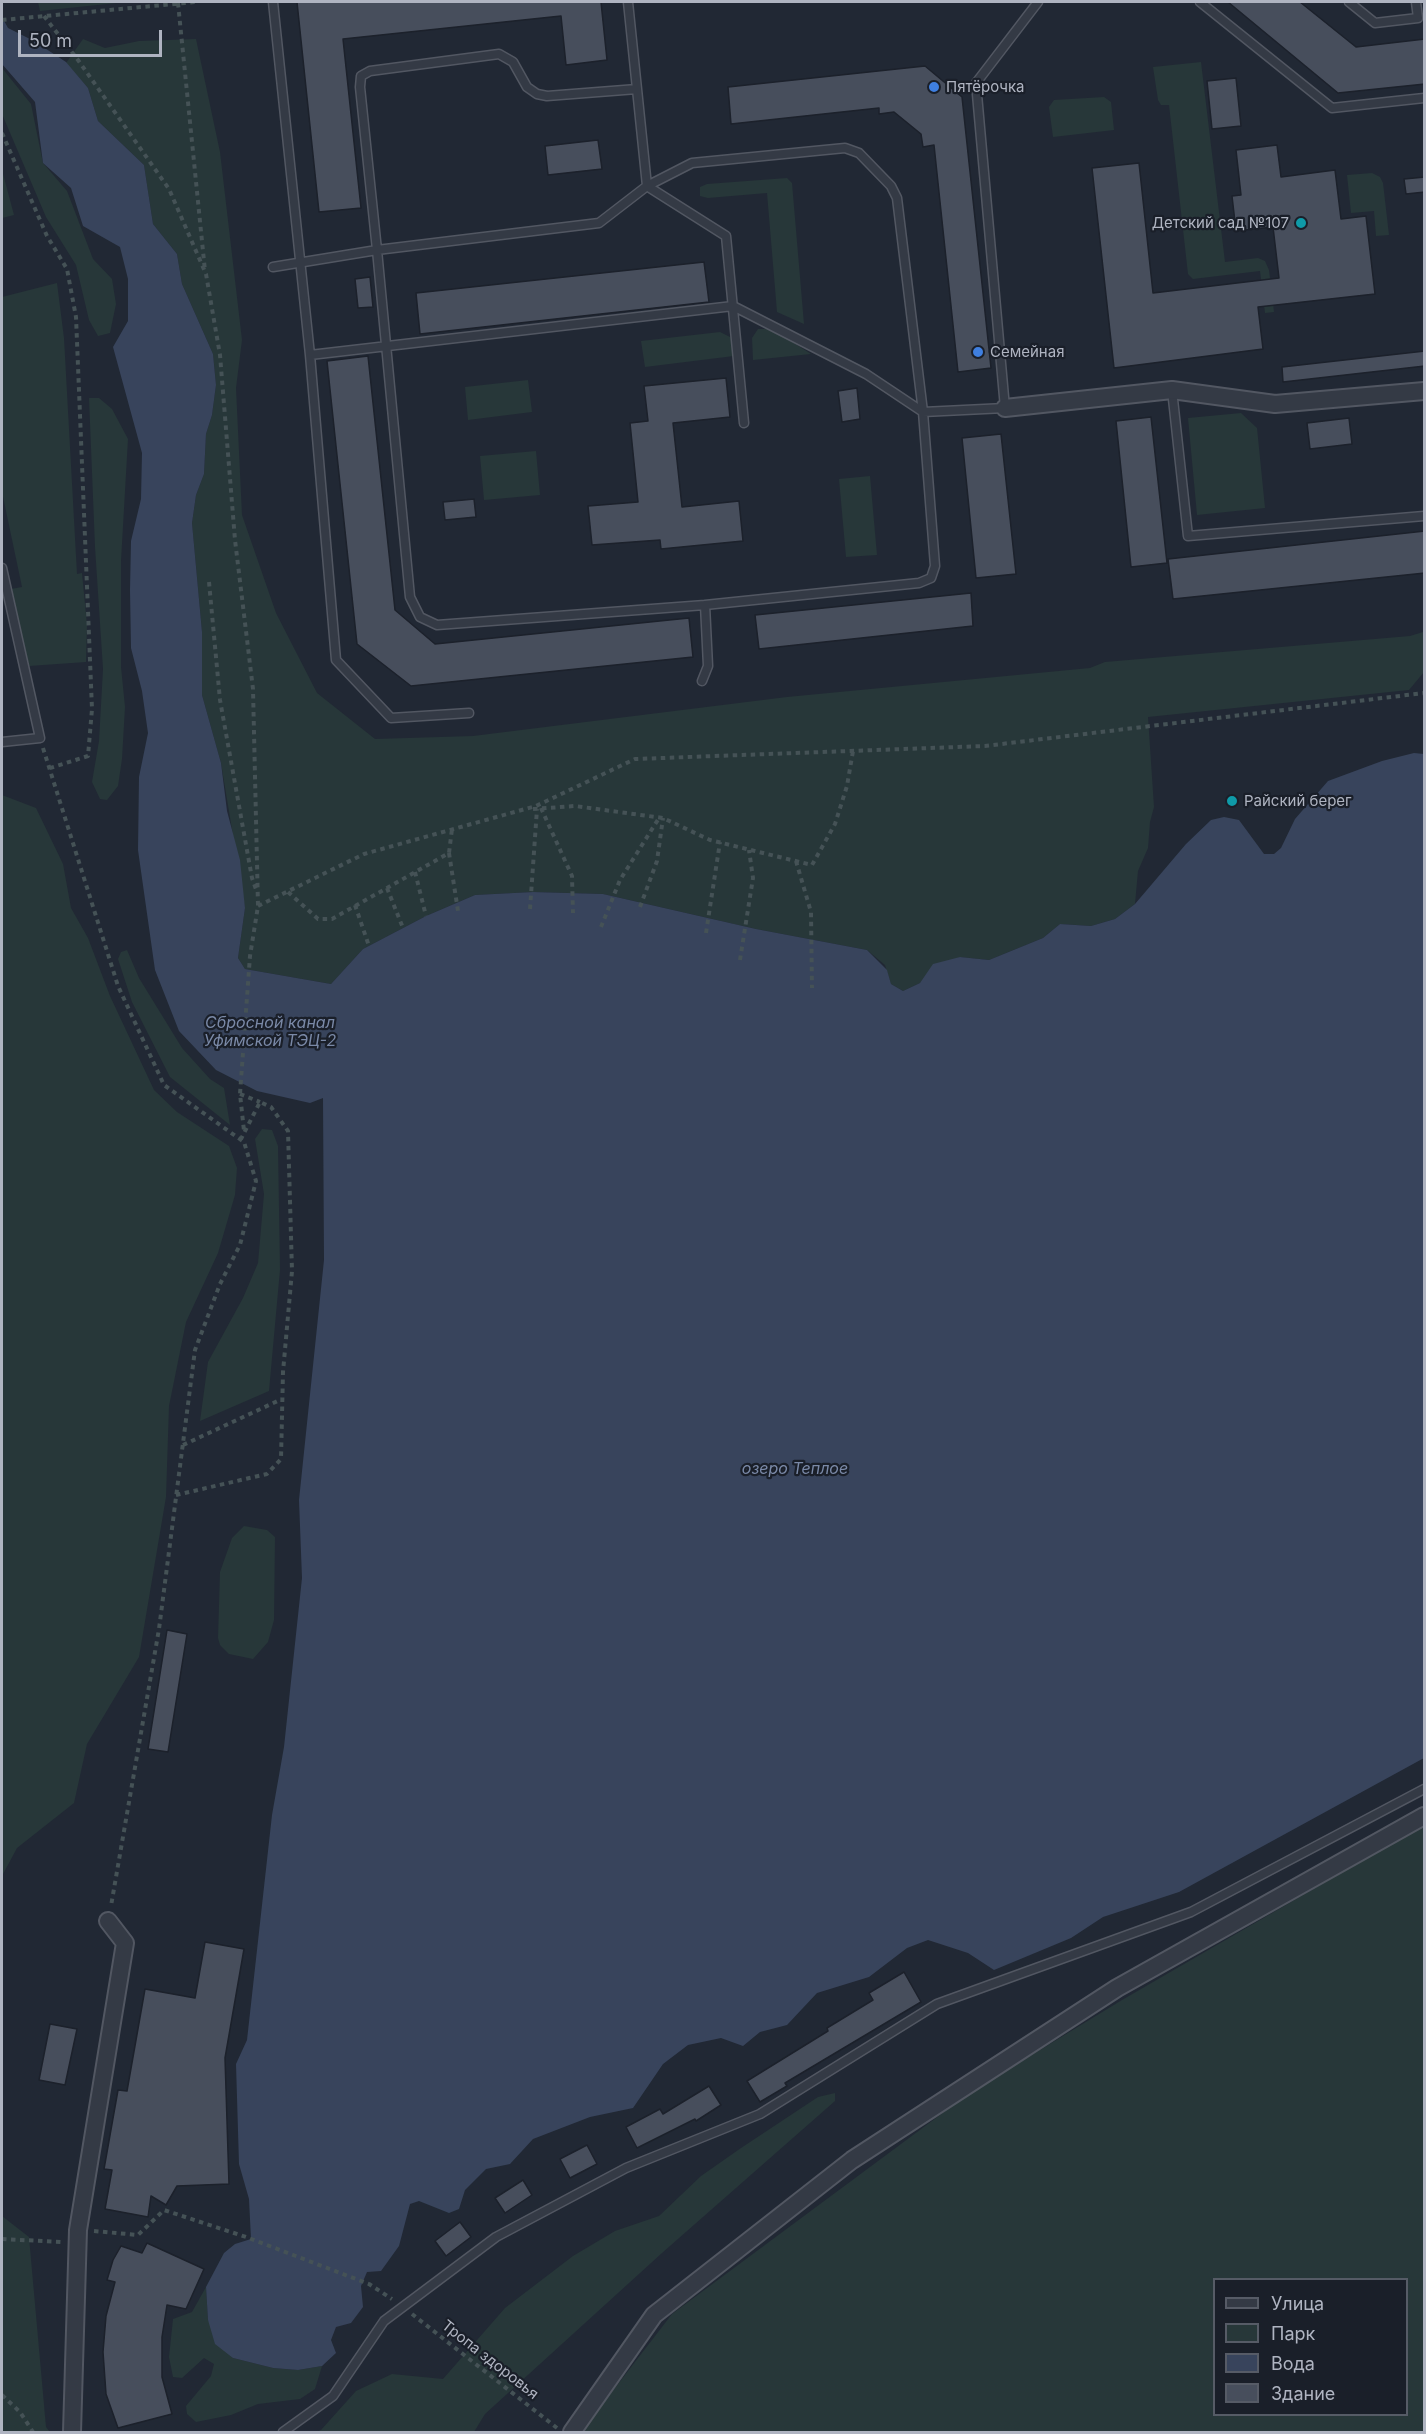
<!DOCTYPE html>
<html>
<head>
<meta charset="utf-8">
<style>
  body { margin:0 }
  #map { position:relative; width:1426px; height:2434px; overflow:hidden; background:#212834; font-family:Inter,sans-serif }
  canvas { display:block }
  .frame { position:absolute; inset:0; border:3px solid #afb4c1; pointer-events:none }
  .legend { position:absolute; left:1213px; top:2278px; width:195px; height:138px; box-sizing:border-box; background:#1a1f29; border:2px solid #565b66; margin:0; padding:8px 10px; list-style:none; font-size:18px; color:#afb4c1 }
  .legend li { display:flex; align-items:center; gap:12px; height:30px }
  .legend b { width:30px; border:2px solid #565b66 }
  .scale { position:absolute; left:18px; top:30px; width:144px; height:27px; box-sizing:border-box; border:3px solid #afb4c1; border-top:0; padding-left:8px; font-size:18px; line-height:21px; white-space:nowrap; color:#afb4c1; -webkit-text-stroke:4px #1a1f29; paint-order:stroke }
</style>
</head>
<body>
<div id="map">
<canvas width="1426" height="2434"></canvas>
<div class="frame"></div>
<ul class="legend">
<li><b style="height:8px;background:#343a45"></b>Улица</li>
<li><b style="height:16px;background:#273739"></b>Парк</li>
<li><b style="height:16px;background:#38445c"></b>Вода</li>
<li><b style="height:16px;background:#474e5c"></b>Здание</li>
</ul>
<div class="scale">50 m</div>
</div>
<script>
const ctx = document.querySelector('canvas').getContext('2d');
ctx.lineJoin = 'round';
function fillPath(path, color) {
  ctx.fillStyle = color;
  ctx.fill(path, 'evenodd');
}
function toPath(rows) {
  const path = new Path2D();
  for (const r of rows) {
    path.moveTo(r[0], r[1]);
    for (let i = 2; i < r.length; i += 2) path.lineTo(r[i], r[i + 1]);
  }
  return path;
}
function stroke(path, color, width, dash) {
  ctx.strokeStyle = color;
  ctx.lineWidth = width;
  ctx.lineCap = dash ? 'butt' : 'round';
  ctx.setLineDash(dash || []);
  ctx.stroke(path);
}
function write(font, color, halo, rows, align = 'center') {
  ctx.font = font + ' Inter,sans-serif';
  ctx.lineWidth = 4.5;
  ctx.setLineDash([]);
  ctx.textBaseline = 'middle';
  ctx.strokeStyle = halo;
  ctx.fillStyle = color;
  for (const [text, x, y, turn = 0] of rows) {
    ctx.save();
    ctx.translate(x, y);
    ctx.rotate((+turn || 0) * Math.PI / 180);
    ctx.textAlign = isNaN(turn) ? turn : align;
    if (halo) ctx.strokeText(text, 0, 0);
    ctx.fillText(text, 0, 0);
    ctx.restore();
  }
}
const green = toPath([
  [38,2,126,2,40,11],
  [83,39,105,48,139,41,196,39,220,152,242,340,236,388,242,515,276,613,317,693,375,739,473,736,787,697,1090,668,1105,662,1410,636,1423,632,1424,672,1409,690,1148,717,1154,807,1150,822,1148,848,1138,871,1135,904,1115,919,1091,926,1060,924,1043,938,989,960,960,957,920,983,903,991,891,984,885,965,867,950,756,929,603,894,533,892,475,895,426,916,363,949,331,984,245,969,238,958,245,908,221,763,202,695,202,632,192,523,196,495,204,474,206,434,212,415,216,385,213,354,182,284,177,254,153,224,144,165,98,121,88,88,66,63],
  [1201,62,1225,262,1258,258,1265,261,1269,270,1274,312,1265,313,1260,271,1193,279,1188,274,1169,105,1161,105,1158,100,1153,67],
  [2,68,31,104,43,163,67,191,93,259,112,279,116,304,110,333,98,336,89,320,76,265,46,217,2,114],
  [1104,97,1111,102,1114,130,1053,137,1049,107,1054,100],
  [2,170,14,215,2,218],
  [1372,173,1380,177,1383,183,1389,235,1376,236,1374,211,1351,213,1347,175],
  [787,178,792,183,804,324,777,312,767,193,708,198,700,196,700,187,707,184],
  [57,283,64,338,77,574,82,573,87,625,86,662,29,666,11,589,22,587,2,492,2,297],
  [758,329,772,329,811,354,753,360,752,338],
  [720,332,732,338,734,356,645,367,641,341],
  [528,380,532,412,468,420,465,387],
  [89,398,99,398,112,409,128,439,121,561,121,667,125,707,122,759,118,786,107,800,100,799,92,782,99,741,103,669,95,547],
  [1241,413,1257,428,1265,508,1197,515,1188,418],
  [536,451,540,495,484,500,480,456],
  [870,476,877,555,846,557,839,479],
  [2,795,36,808,63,864,71,908,88,938,110,996,154,1090,177,1112,229,1146,237,1168,235,1195,218,1253,186,1322,169,1406,166,1497,139,1657,87,1744,74,1803,17,1848,2,1876],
  [127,950,139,978,182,1048,210,1079,224,1088,230,1125,170,1077,132,1002,118,959,121,952],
  [262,1129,272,1130,278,1146,280,1270,269,1391,200,1421,208,1362,243,1298,258,1263,264,1194,255,1139],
  [244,1526,267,1530,275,1537,274,1620,268,1642,253,1659,229,1654,220,1645,218,1638,220,1572,232,1538],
  [1424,1825,1424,2432,581,2432,672,2314,971,2092,1122,2000],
  [1214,2280,1406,2280,1406,2414,1214,2414],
  [835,2093,835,2101,662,2253,485,2414,474,2432,316,2432,321,2430,356,2391,392,2374,443,2379,505,2308,573,2256,615,2231,659,2216,701,2176,741,2148,818,2097],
  [2,2216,29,2237,46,2427,50,2432,2,2432],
  [206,2287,208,2320,233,2358,273,2368,298,2370,322,2366,315,2389,300,2399,258,2404,231,2415,196,2422,187,2414,186,2406,211,2376,214,2364,204,2358,182,2378,173,2377,169,2357,173,2319,192,2312]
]);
const water = toPath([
  [2,17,8,28,34,41,66,62,88,88,98,121,144,165,153,224,177,254,182,284,213,354,216,385,212,415,206,434,204,474,196,495,192,523,202,632,202,695,221,763,227,811,240,860,245,908,238,958,245,969,331,984,363,949,426,916,475,895,533,892,603,894,756,929,867,950,887,970,891,984,903,991,920,983,933,964,960,957,989,960,1043,938,1060,924,1091,926,1115,919,1135,904,1186,844,1211,820,1224,817,1239,820,1264,854,1274,854,1281,848,1295,819,1328,781,1382,761,1414,753,1424,754,1424,1758,1179,1892,1103,1917,1071,1938,994,1970,968,1953,928,1940,907,1948,869,1977,817,1993,787,2025,760,2032,743,2046,721,2038,688,2045,663,2064,633,2108,590,2117,533,2139,510,2164,486,2169,465,2190,459,2209,449,2213,419,2201,410,2204,399,2246,381,2271,367,2272,361,2286,363,2307,351,2323,336,2327,331,2340,336,2353,322,2366,298,2370,273,2368,233,2358,215,2344,208,2320,206,2287,224,2253,235,2244,251,2239,249,2199,239,2164,236,2064,247,2040,272,1815,284,1747,302,1578,299,1500,324,1260,323,1098,310,1103,257,1091,216,1070,179,1031,155,970,138,850,139,777,148,733,142,691,131,648,130,590,131,541,141,499,142,453,113,347,128,321,128,279,120,247,83,226,71,188,43,163,35,102,2,64]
]);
const building = toPath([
  [297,2,601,2,607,60,566,65,561,16,343,39,361,208,319,212,297,2],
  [1228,2,1300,2,1356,47,1425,39,1425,84,1338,93,1228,2],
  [925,66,962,97,991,368,958,372,934,145,923,147,921,134,894,112,879,114,879,108,731,124,728,87,925,66],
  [1236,78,1241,126,1212,129,1207,81,1236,78],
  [598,140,602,169,548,175,545,146,598,140],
  [1277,145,1281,177,1335,170,1341,219,1366,216,1375,294,1258,307,1263,349,1114,368,1092,168,1139,163,1153,293,1279,278,1273,227,1236,231,1232,196,1241,195,1236,150,1277,145],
  [1425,177,1425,192,1406,194,1404,179,1425,177],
  [704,262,709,302,420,334,416,293,704,262],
  [370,277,373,307,358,308,355,279,370,277],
  [1425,351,1425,366,1283,382,1282,367,1425,351],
  [368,356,395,610,435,644,689,618,693,657,411,686,357,644,327,361,368,356],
  [726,378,730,417,673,423,682,507,739,501,743,541,661,549,660,540,592,545,588,506,638,502,630,423,648,421,644,386,726,378],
  [857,388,860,419,842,422,838,391,857,388],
  [1151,417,1167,563,1131,567,1116,421,1151,417],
  [1349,418,1352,444,1310,449,1307,423,1349,418],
  [1001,434,1016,574,976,578,962,438,1001,434],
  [474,499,476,517,445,520,443,502,474,499],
  [1425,531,1425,573,1173,599,1168,559,1425,531],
  [971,593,973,626,759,649,755,615,971,593],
  [167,1630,187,1634,168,1752,148,1749,167,1630],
  [205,1942,244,1949,225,2058,229,2184,177,2186,166,2205,151,2196,148,2217,105,2209,112,2170,104,2169,118,2090,127,2091,145,1989,195,1998,205,1942],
  [904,1972,921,2002,785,2083,787,2086,760,2102,747,2081,828,2031,827,2028,873,2000,869,1993,904,1972],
  [50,2024,77,2029,65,2085,39,2080,50,2024],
  [709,2086,721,2105,696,2121,695,2119,637,2148,626,2127,660,2109,663,2114,709,2086],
  [587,2145,597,2164,570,2178,560,2159,587,2145],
  [523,2180,532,2195,505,2213,495,2198,523,2180],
  [460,2222,471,2237,446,2256,435,2241,460,2222],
  [147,2243,204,2269,186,2309,167,2305,162,2337,162,2377,172,2414,118,2428,106,2394,103,2352,106,2316,115,2282,107,2280,113,2260,121,2246,142,2253,147,2243]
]);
const path = toPath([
  [178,3,205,271],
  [44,16,78,60,169,189,206,274,220,355,235,540,253,689,258,906,250,956,240,1094,244,1131],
  [2,20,196,2],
  [2,133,47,236,67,269,76,317,92,709,88,756,47,769],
  [209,582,220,700,252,878,257,892],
  [43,748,118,986,164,1085,244,1142,256,1181,240,1245,220,1284,195,1350,159,1629,111,1906],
  [541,808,572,876,573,913],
  [533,809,575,806,663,818,710,840,812,865,835,824,847,786,853,751],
  [449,853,458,911],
  [796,861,811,912,812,988],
  [415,872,426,916],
  [387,888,403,928],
  [288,892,318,919,332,919,449,853,452,829],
  [355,905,369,946],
  [258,906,364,854,536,806,635,759,985,746,1424,693],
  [640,907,657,861,663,818],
  [530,909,537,809],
  [601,927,620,880,659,818],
  [706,933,720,842],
  [740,960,753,878,749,850],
  [240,1094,260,1102],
  [183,1445,282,1399],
  [176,1495,267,1474,281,1459,283,1372,292,1271,288,1131,271,1107,260,1102,241,1139],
  [94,2231,138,2235,164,2210,246,2237,369,2284,392,2299],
  [2,2239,61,2242],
  [412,2314,557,2428],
  [2,2395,20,2412,33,2432]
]);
const service = toPath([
  [273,2,310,355],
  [628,2,637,89],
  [1200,2,1332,108,1424,98],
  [1349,2,1375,23,1418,18,1416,2],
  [273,267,377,250,360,87,361,76,370,71,499,54,513,62,527,87,537,94,547,96,637,89,647,186,692,163,845,148,859,153,891,186,897,198,923,412,1005,408,976,83,1038,2],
  [1172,390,1188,536,1424,516],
  [2,568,40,738,2,742],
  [702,681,708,666,705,605,437,625,420,617,410,597,377,250,599,223,647,186,726,236,744,423],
  [469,713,391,718,336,660,310,355,733,306,866,374,923,412,935,566,931,578,919,583,705,605],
  [283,2432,333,2396,384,2321,496,2237,626,2168,760,2114,937,2004,1191,1912,1424,1789]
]);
const minor = toPath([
  [1005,408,1172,390,1275,404,1424,391],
  [72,2432,78,2230,125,1943,108,1921],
  [572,2432,654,2315,852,2160,1117,1988,1424,1816]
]);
const markers = [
  [934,87,6,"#3f7fe0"],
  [1301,223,6,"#0f9aa8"],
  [978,352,6,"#3f7fe0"],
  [1232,801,6,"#0f9aa8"]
];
const poiNames = [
  ["Пятёрочка",946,87],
  ["Детский сад №107",1289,223,"right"],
  ["Семейная",990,352],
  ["Райский берег",1244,801]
];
const streetNames = [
  ["Тропа здоровья",490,2360,38]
];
const waterNames = [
  ["Сбросной канал",270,1023],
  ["Уфимской ТЭЦ-2",270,1041],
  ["озеро Теплое",795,1469]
];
fillPath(green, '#273739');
fillPath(water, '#38445c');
fillPath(building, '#474e5c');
stroke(building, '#1c212b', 1.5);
stroke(service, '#525762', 11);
stroke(minor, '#525762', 20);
stroke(path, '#455256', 4, [4.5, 4.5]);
stroke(service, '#343a45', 8);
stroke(minor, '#343a45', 16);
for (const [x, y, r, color] of markers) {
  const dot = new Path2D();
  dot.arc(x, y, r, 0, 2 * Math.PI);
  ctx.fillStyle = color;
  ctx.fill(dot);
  stroke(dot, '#1a1f29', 2);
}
write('15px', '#afb4c1', '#1a1f29', poiNames, 'left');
write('15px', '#afb4c1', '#1a1f29', streetNames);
write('italic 16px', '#7a89a7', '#1a1f29', waterNames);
</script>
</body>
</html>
